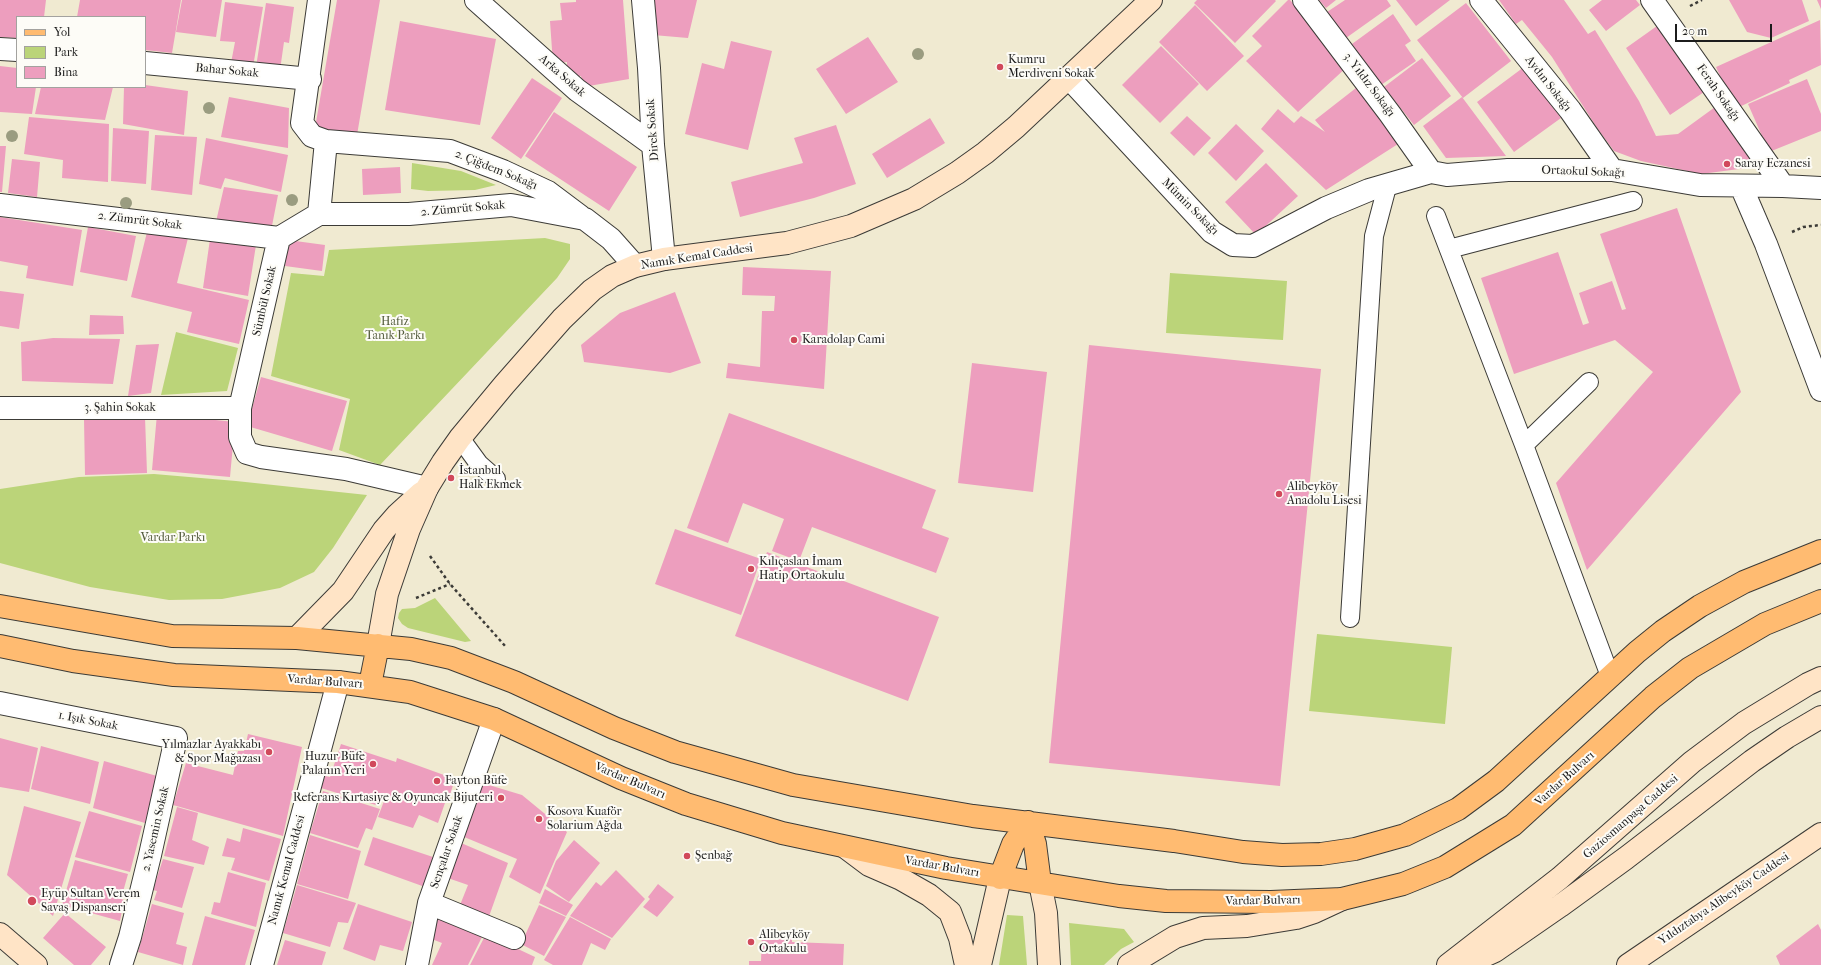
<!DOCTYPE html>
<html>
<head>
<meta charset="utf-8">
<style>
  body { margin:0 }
  #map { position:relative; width:1821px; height:965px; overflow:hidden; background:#f0ead1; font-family:"IM FELL French Canon",serif }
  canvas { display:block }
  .legend { position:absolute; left:16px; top:16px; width:130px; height:72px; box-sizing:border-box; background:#fdfcf7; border:1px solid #a3a29f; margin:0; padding:5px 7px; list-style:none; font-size:12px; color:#1c1c1c }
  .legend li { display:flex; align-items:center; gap:8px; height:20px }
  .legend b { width:20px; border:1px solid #a3a29f }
  .scale { position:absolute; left:1675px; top:24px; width:97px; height:18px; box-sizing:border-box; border:2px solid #1c1c1c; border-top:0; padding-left:5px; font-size:12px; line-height:14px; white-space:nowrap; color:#1c1c1c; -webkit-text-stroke:3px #fdfcf7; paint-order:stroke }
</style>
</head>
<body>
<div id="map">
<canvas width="1821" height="965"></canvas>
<ul class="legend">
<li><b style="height:5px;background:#ffbb71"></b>Yol</li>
<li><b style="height:11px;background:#bbd479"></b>Park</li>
<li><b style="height:11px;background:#ed9ebe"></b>Bina</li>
</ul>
<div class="scale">20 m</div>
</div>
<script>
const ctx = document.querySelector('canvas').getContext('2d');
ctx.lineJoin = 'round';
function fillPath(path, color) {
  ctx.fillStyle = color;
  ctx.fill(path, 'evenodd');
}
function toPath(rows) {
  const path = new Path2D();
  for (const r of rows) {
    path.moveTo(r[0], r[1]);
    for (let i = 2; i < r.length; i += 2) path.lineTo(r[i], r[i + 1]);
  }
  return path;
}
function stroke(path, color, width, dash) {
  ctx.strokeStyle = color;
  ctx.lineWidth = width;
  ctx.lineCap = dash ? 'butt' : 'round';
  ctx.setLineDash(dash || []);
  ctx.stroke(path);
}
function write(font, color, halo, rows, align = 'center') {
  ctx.font = font + ' "IM FELL French Canon",serif';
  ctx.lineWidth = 4;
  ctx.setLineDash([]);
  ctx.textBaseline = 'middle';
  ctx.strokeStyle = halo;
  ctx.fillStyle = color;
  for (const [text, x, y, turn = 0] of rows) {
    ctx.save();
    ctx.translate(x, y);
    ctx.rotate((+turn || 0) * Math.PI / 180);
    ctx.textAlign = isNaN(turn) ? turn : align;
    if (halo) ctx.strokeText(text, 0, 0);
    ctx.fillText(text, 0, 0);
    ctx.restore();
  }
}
const green = toPath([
  [412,163,461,171,496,185,475,190,428,191,411,189],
  [545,238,570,244,570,259,557,278,380,465,339,450,350,399,271,376,291,273,324,276,329,250],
  [1170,273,1287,281,1283,340,1166,333],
  [176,332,238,348,227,391,161,395],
  [154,474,236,481,367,495,333,548,314,572,280,588,222,599,169,600,90,587,0,563,0,489,79,477],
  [435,598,471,641,465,642,408,628,402,624,398,618,399,613,402,609,415,608],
  [1317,634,1452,647,1445,724,1309,711],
  [1007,915,1023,916,1027,965,999,965],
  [1069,923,1124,929,1134,942,1121,949,1104,965,1071,965]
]);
const building = toPath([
  [0,0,46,0,44,17,17,17,17,38,0,37],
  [80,0,181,0,172,53,145,50,145,17,77,17],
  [182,0,222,0,216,37,176,32],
  [337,0,380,0,357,135,315,128],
  [576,0,623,0,629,79,583,87,581,76,567,78,567,62,553,64,550,21,562,20,560,3,576,2],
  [650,0,697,0,688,38,653,35],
  [1197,0,1275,0,1276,1,1235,43,1194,3],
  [1288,0,1290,0,1319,31,1348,66,1298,112,1246,61,1262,46,1252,36],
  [1319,0,1336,0,1326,8],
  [1345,0,1387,0,1391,6,1346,38,1327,12],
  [1396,0,1450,0,1416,26],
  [1499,0,1564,0,1588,34,1595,30,1639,101,1656,136,1678,134,1722,102,1762,166,1701,174,1641,161,1614,151,1597,128,1552,57,1522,20,1516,24],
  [1602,0,1636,0,1640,5,1606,31,1589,10],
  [1729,0,1802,0,1809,21,1771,38,1747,32],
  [1817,0,1821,0,1821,9],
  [225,2,263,7,253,67,231,63,235,42,220,41],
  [266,3,294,7,289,43,284,42,280,70,256,67],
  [1466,3,1511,61,1463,98,1417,40],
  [1195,5,1244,56,1207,91,1159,42],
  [1393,14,1411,41,1405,45,1416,61,1381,85,1352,44],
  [1820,20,1821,65,1789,80,1790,83,1735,109,1716,67],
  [400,21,496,39,480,125,385,110],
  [1657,26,1710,88,1670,115,1626,48],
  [868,37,898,82,846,114,816,69],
  [731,41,772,51,748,150,685,134,702,63,724,69],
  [1161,46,1199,84,1160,123,1122,85],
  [1422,58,1451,96,1414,125,1384,87],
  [0,66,17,68,17,87,36,87,32,114,0,112],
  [1524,67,1561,118,1514,152,1477,102],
  [532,78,562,98,521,159,491,138],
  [1807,79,1821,114,1821,131,1769,152,1748,104],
  [145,85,188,91,184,135,123,124,124,87,145,87],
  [41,87,113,87,105,120,35,114],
  [1356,88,1398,144,1326,190,1261,129,1278,109,1294,123,1301,116,1325,132,1315,120],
  [229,97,289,108,288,148,221,137],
  [1462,97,1506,156,1446,158,1423,126],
  [554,112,637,167,609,211,525,156],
  [1187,116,1211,138,1194,156,1170,133],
  [29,117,109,124,108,182,62,178,63,160,24,154],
  [930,118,945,143,887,178,872,154],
  [1236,124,1264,151,1236,181,1208,153],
  [836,125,856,184,814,198,740,217,731,182,803,163,794,138],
  [113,128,149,131,146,184,111,181],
  [155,135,197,137,192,195,151,190],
  [206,138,288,155,281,192,225,178,221,189,199,184],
  [0,146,6,146,2,192,0,192],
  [12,159,40,162,37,197,8,193],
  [1266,163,1298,196,1256,235,1225,202],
  [400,167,401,193,363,195,362,169],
  [224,187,278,195,271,231,215,226],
  [1677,208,1741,392,1587,570,1556,483,1653,372,1615,340,1514,374,1481,278,1558,252,1583,325,1589,323,1579,293,1612,281,1622,310,1626,309,1600,234],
  [0,217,82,230,73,286,26,278,28,266,0,261],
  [88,227,136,236,127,281,80,272],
  [148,228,188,238,177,283,249,300,239,344,187,332,192,312,131,297],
  [210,239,256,245,248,296,203,288],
  [288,240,325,245,322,271,285,266],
  [743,267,831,271,824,389,726,378,728,363,760,367,762,311,774,311,775,296,742,295],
  [0,291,24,294,19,329,0,326],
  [675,292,701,363,670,373,584,362,581,345,620,313],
  [90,315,123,316,124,334,89,335],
  [53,338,120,339,113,384,22,381,21,342],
  [159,344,151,393,128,396,136,345],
  [1089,345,1321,369,1280,786,1049,763],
  [972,363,1047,372,1033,492,958,483],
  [261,377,347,401,332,451,247,426],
  [729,413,936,490,922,528,949,538,936,573,812,527,799,561,772,551,784,519,743,503,728,543,687,528],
  [157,414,235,422,230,477,152,470],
  [145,417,147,473,85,475,84,419],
  [675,529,761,559,741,615,655,584],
  [767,552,939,617,908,701,735,636],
  [248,734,302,747,283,836,173,805,186,763,233,775,238,751,244,751],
  [0,738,38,748,29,792,0,787],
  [341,744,396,762,397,758,455,779,448,801,446,800,438,823,419,815,413,828,378,817,384,801,381,800,379,806,321,788,325,776,330,777],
  [41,746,99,762,90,804,31,789],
  [104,761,157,776,145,823,93,808],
  [479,782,522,795,567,832,540,894,509,877,517,859,457,834],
  [323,791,380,809,372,830,366,828,358,848,310,833],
  [24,806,81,822,53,916,7,875],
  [177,807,198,813,192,840,209,847,204,865,164,856],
  [89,811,142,826,130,872,75,857],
  [243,828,281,839,269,881,231,870,235,858,222,856,227,838,240,842],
  [310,835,361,851,348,899,297,884],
  [373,837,433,857,425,887,364,865],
  [454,840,508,863,487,922,458,910,468,885,442,876],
  [574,840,600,863,569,902,546,886,556,861],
  [163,859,194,867,182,908,154,900,157,891,153,890],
  [75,860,128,874,121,899,124,900,120,921,62,905],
  [616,870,645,899,612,938,570,916,596,882,601,886],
  [228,872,266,883,256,927,211,914,214,902,220,903],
  [658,884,674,897,657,917,643,907,650,899,648,897],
  [297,885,356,903,348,923,338,922,330,947,283,933],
  [545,889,573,905,566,916,539,903],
  [152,904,184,913,176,944,187,947,183,965,138,952],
  [358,904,412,922,403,951,380,945,375,961,343,949],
  [539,905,566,917,544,956,521,944],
  [65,913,106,947,91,965,74,965,43,938],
  [438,913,484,933,468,965,432,965,442,943,429,938],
  [205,916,255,930,245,965,192,965],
  [570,917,611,939,605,950,591,943,582,965,553,965,544,960],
  [1818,924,1821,930,1821,965,1780,965,1776,956],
  [762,931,792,933,792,942,844,944,843,965,749,965,749,961,761,961],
  [486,934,535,957,532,965,470,965],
  [285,940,326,952,322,965,277,965]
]);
const path = toPath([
  [1690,6,1702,0],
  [1792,232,1803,227,1821,225],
  [430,556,450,584,506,647],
  [416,598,450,584]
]);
const service = toPath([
  [1436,216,1524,445,1610,676],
  [1449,249,1633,201],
  [460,438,479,464,496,479],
  [1524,445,1589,382],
  [1350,618,1374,236,1388,183]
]);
const minor = toPath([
  [319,0,302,123,312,136,326,141,319,214,279,238,240,408,240,437,247,453,261,457,346,469,427,488],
  [476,0,577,90,653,145],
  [643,0,649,68,653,145,664,259],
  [1304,0,1390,114,1431,172],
  [1481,0,1570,110,1612,170],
  [1652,0,1783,186],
  [0,49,17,50],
  [145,63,310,79],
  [1069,78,1212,232,1233,245,1253,246,1326,208,1369,190,1431,172,1447,175,1508,170,1612,170,1700,185,1783,186,1821,188],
  [326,141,450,151,503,171,548,192,580,216],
  [1741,186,1766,244,1821,390],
  [0,205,279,238],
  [319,214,409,214,511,205,585,219,611,239,635,266],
  [0,408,240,408],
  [0,703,176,738,150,855,130,937,121,965],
  [429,903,514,938],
  [262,965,338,682],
  [417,965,429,903,494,719]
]);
const secondary = toPath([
  [297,638,343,591,384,530,398,514,421,493],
  [378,645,387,594,409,529,427,488,443,462,460,438,504,385,562,319,592,290,612,276,635,266,664,259,787,243,851,226,914,199,957,173,985,153,1016,127,1151,0],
  [845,847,869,865,901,879,929,895,950,912,960,938,966,965],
  [1040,883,1046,913,1049,965],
  [0,934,36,965],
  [980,965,1000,878],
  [1129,965,1175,937,1203,928,1247,926,1296,918,1314,912,1342,899],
  [1448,965,1560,878,1692,762,1744,723,1808,684,1821,678],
  [1464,965,1495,951,1560,906,1626,858,1752,761,1787,737,1821,717],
  [1628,965,1821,834]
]);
const primary = toPath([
  [0,606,172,636,297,638,411,649,451,658,514,682,614,728,675,752,793,785,973,816,1174,841,1243,852,1282,855,1321,854,1355,849,1405,835,1458,809,1496,781,1637,652,1663,631,1700,606,1744,582,1821,551],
  [0,646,73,661,174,675,338,682,410,692,494,719,621,778,686,804,782,833,946,868,1119,896,1166,901,1271,902,1342,899,1403,884,1445,867,1513,825,1653,697,1690,668,1765,624,1821,601],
  [370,685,378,645],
  [1028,822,1035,844,1040,883],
  [1000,878,1013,844,1028,822]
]);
const trees = [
  [918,54],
  [209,108],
  [12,136],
  [292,200],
  [126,203]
];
const markers = [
  [1000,67,4,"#d1495b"],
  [1727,164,4,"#d1495b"],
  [794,340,4,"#d1495b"],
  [451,478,4,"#d1495b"],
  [1279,494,4,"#d1495b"],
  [751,569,4,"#d1495b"],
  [269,752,4,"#d1495b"],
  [373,764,4,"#d1495b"],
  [437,781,4,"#d1495b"],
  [501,798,4,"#d1495b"],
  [539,819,4,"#d1495b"],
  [687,856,4,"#d1495b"],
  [32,901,5,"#d1495b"],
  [751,942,4,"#d1495b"]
];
const poiNames = [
  ["Kumru",1008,60],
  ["Merdiveni Sokak",1008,74],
  ["Saray Eczanesi",1735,164],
  ["Karadolap Cami",802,340],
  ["İstanbul",459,471],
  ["Halk Ekmek",459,485],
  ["Alibeyköy",1287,487],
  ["Anadolu Lisesi",1287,501],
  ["Kılıçaslan İmam",759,562],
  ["Hatip Ortaokulu",759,576],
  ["Yılmazlar Ayakkabı",261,745,"right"],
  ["& Spor Mağazası",261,759,"right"],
  ["Huzur Büfe",365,757,"right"],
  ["Palanın Yeri",365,771,"right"],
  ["Fayton Büfe",445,781],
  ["Referans Kırtasiye & Oyuncak Bijuteri",493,798,"right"],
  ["Kosova Kuaför",547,812],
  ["Solarium Ağda",547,826],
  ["Şenbağ",695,856],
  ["Eyüp Sultan Verem",41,894],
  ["Savaş Dispanseri",41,908],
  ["Alibeyköy",759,935],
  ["Ortakulu",759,949]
];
const streetNames = [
  ["Bahar Sokak",227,71,5],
  ["Arka Sokak",562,76,41],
  ["Aydın Sokağı",1548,84,52],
  ["3. Yıldız Sokağı",1369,85,53],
  ["Ferah Sokağı",1718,93,55],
  ["Direk Sokak",653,130,-94],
  ["2. Çiğdem Sokağı",496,170,22],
  ["Ortaokul Sokağı",1583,172,2],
  ["Mümin Sokağı",1190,207,45],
  ["2. Zümrüt Sokak",463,209,-5],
  ["2. Zümrüt Sokak",140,221,7],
  ["Namık Kemal Caddesi",697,257,-9],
  ["Sümbül Sokak",265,301,-77],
  ["3. Şahin Sokak",120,408],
  ["Vardar Bulvarı",325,682,4],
  ["1. Işık Sokak",88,721,11],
  ["Vardar Bulvarı",1565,779,-42],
  ["Vardar Bulvarı",630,781,23],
  ["Gaziosmanpaşa Caddesi",1631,817,-41],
  ["2. Yasemin Sokak",156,829,-77],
  ["Sençalar Sokak",447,852,-71],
  ["Vardar Bulvarı",942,867,10],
  ["Namık Kemal Caddesi",287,870,-75],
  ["Yıldıztabya Alibeyköy Caddesi",1724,899,-34],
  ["Vardar Bulvarı",1263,901,-1]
];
const parkNames = [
  ["Hafız",395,322],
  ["Tanık Parkı",395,336],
  ["Vardar Parkı",173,538]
];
fillPath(green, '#bbd479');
fillPath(building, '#ed9ebe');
stroke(service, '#3c3b37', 20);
stroke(minor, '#3c3b37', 24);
stroke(secondary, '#3c3b37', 24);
stroke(primary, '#3c3b37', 24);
stroke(path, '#3c3b37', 2.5, [3, 3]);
stroke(service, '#fff', 18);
stroke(minor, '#fff', 22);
stroke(secondary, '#ffe4c6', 22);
stroke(primary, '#ffbb71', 22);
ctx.fillStyle = '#9a9c80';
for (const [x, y] of trees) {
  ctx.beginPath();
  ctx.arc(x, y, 6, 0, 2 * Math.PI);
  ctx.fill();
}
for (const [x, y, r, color] of markers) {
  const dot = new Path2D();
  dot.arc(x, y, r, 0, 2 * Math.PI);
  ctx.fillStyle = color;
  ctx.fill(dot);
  stroke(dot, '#fdfcf7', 1.5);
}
write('12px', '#1c1c1c', '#fdfcf7', poiNames, 'left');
write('12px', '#1c1c1c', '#fdfcf7', streetNames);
write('12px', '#545c3d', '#fdfcf7', parkNames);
</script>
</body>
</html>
